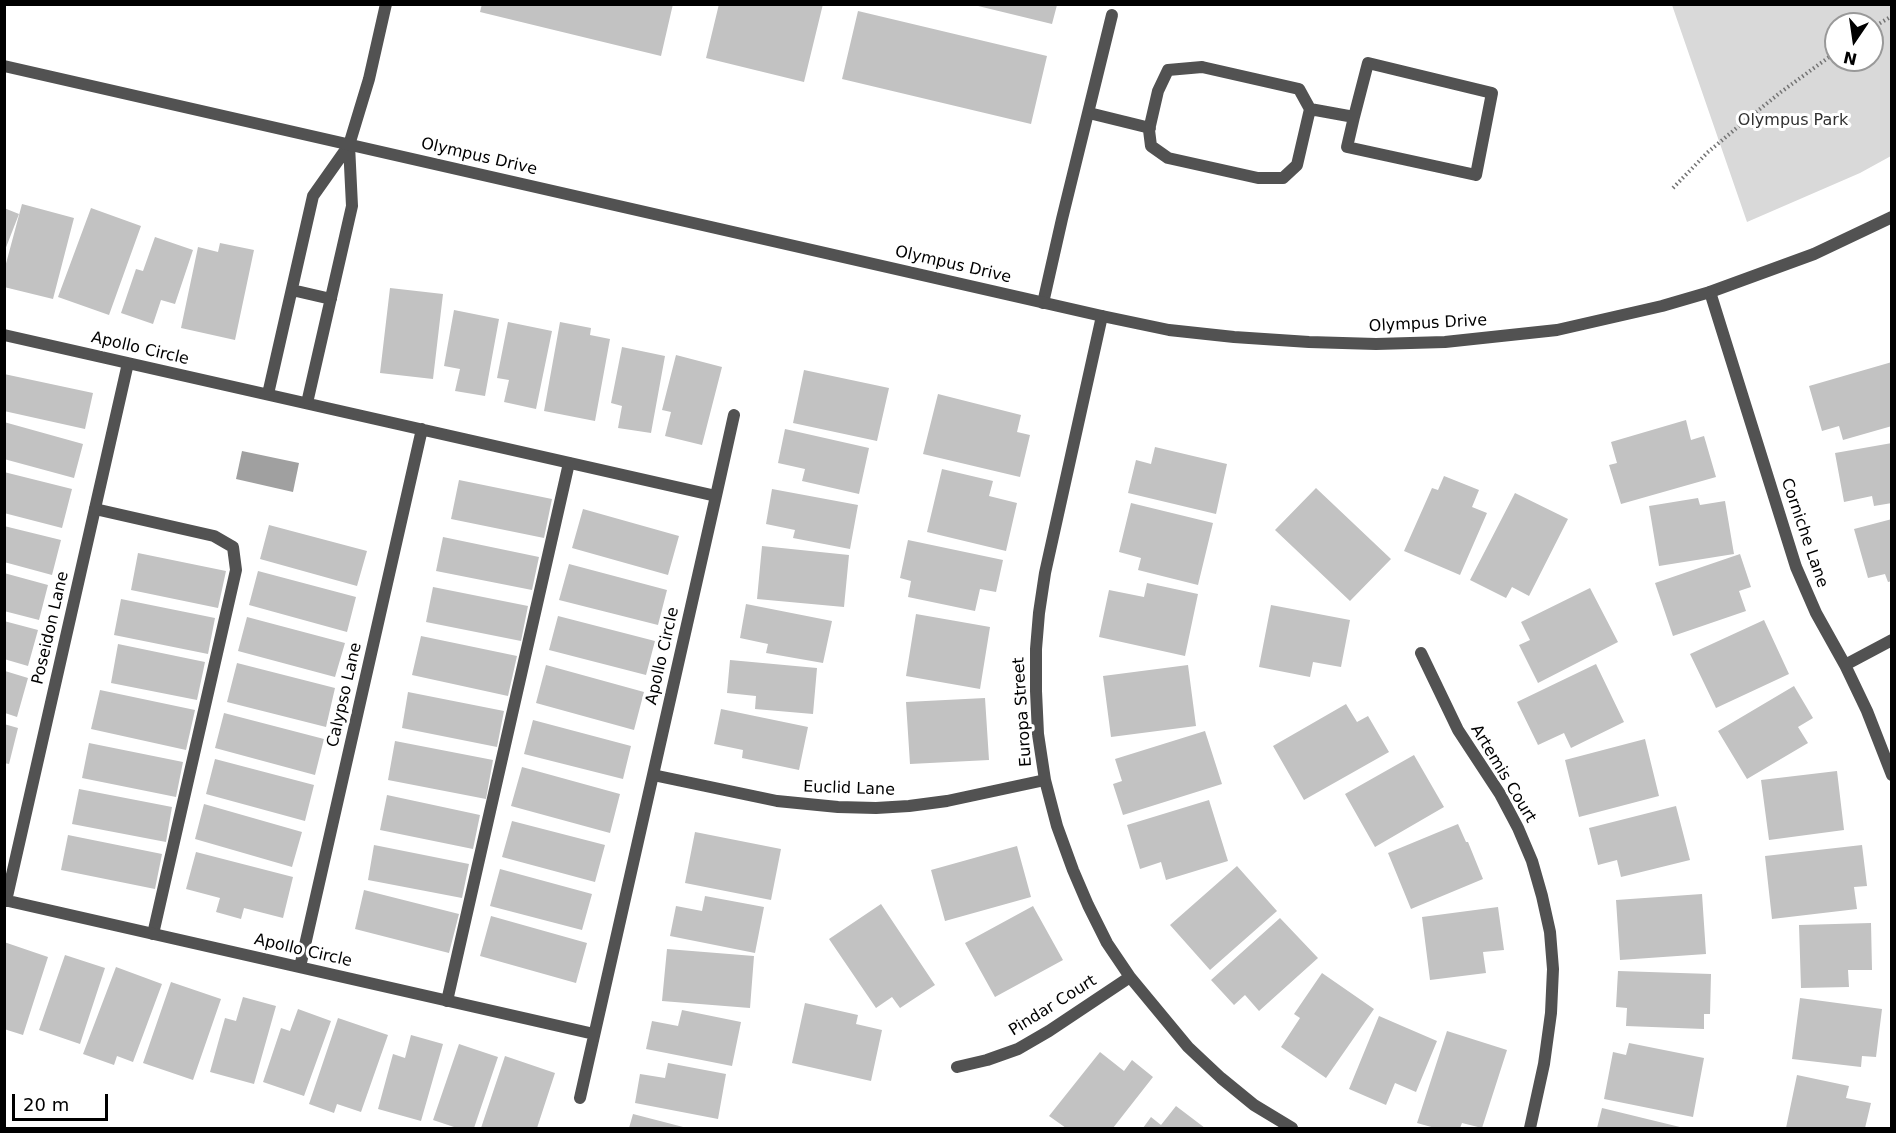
<!DOCTYPE html>
<html>
<head>
<meta charset="utf-8">
<style>
  body { margin:0 }
  #map { position:relative; width:1896px; height:1133px; overflow:hidden; background:#fff; font-family:"DejaVu Sans",sans-serif }
  canvas { display:block }
  .frame { position:absolute; inset:0; border:6px solid #000; pointer-events:none }
  .north { position:absolute; left:1824px; top:12px; width:60px; height:60px; box-sizing:border-box; background:#fff; border:2px solid #999; border-radius:50%; rotate:193deg; font-size:16px; font-weight:700; line-height:24px; text-align:center; color:#000 }
  .north::after { content:''; display:block; margin:auto; width:21px; height:27px; background:#000; clip-path:polygon(50% 0,100% 100%,50% 72%,0 100%) }
  .scale { position:absolute; left:12px; top:1094px; width:96px; height:27px; box-sizing:border-box; border:3px solid #000; border-top:0; padding-left:8px; font-size:18px; line-height:21px; white-space:nowrap; color:#000; -webkit-text-stroke:4px #fff; paint-order:stroke }
</style>
</head>
<body>
<div id="map">
<canvas width="1896" height="1133"></canvas>
<div class="frame"></div>
<div class="north">N</div>
<div class="scale">20 m</div>
</div>
<script>
const ctx = document.querySelector('canvas').getContext('2d');
ctx.lineJoin = 'round';
function fillPath(path, color) {
  ctx.fillStyle = color;
  ctx.fill(path, 'evenodd');
}
function toPath(rows) {
  const path = new Path2D();
  for (const r of rows) {
    path.moveTo(r[0], r[1]);
    for (let i = 2; i < r.length; i += 2) path.lineTo(r[i], r[i + 1]);
  }
  return path;
}
function stroke(path, color, width, dash) {
  ctx.strokeStyle = color;
  ctx.lineWidth = width;
  ctx.lineCap = dash ? 'butt' : 'round';
  ctx.setLineDash(dash || []);
  ctx.stroke(path);
}
function write(font, color, halo, rows, align = 'center') {
  ctx.font = font + ' "DejaVu Sans",sans-serif';
  ctx.lineWidth = 6;
  ctx.setLineDash([]);
  ctx.textBaseline = 'middle';
  ctx.strokeStyle = halo;
  ctx.fillStyle = color;
  for (const [text, x, y, turn = 0] of rows) {
    ctx.save();
    ctx.translate(x, y);
    ctx.rotate((+turn || 0) * Math.PI / 180);
    ctx.textAlign = isNaN(turn) ? turn : align;
    if (halo) ctx.strokeText(text, 0, 0);
    ctx.fillText(text, 0, 0);
    ctx.restore();
  }
}
const green = toPath([
  [1672,5,1891,5,1891,156,1860,173,1747,222],
  [1836,24,1872,24,1872,60,1836,60]
]);
const water = toPath([
  [242,451,299,463,293,492,236,479]
]);
const building = toPath([
  [482,4,673,4,661,56,480,12],
  [719,4,823,4,804,82,706,58],
  [974,5,1057,5,1052,24],
  [858,11,1047,56,1031,124,842,79],
  [22,204,74,218,53,299,4,287,4,271],
  [4,208,19,214,5,250,4,250],
  [91,208,141,226,109,315,58,297],
  [155,237,193,250,175,304,161,300,153,324,121,313,136,269,143,271],
  [220,243,254,250,235,340,181,328,198,247,218,252],
  [390,288,443,294,433,379,380,373],
  [454,310,499,319,485,396,455,391,460,369,444,366],
  [508,322,552,331,536,409,504,402,509,380,497,378],
  [560,322,591,328,590,335,610,339,595,421,544,411],
  [622,347,665,356,651,433,618,428,622,406,611,403],
  [676,355,722,367,702,445,665,436,671,412,662,410],
  [1892,362,1892,426,1843,440,1839,426,1822,431,1809,386],
  [804,370,889,388,877,441,793,423],
  [4,374,93,393,85,429,4,411],
  [938,394,1021,415,1017,432,1030,435,1020,477,923,454],
  [1686,420,1691,440,1704,436,1716,477,1621,504,1609,465,1617,463,1611,442],
  [4,422,83,444,74,478,4,459],
  [785,429,869,448,859,494,802,481,805,469,778,463],
  [1892,443,1892,503,1874,506,1872,496,1844,502,1835,453],
  [1155,447,1227,464,1216,514,1128,493,1136,460,1151,464],
  [942,469,993,481,989,496,1017,503,1006,551,927,532],
  [4,472,72,489,62,528,4,513],
  [1444,476,1479,490,1472,507,1487,513,1460,575,1404,551,1432,488,1438,490],
  [459,480,552,499,544,538,451,519],
  [1316,488,1391,559,1350,601,1275,530],
  [772,489,858,505,850,549,793,538,795,530,766,524],
  [1515,493,1568,519,1529,596,1512,587,1506,598,1470,580],
  [1698,498,1700,505,1725,501,1734,554,1659,566,1649,506],
  [1131,503,1213,523,1198,585,1138,570,1141,558,1119,552],
  [583,509,679,536,668,575,572,548],
  [1892,519,1892,581,1888,582,1885,574,1868,578,1854,529],
  [269,525,367,551,357,586,260,559],
  [4,526,61,540,52,575,4,562],
  [443,537,539,557,532,590,436,571],
  [908,540,1003,560,996,592,980,589,975,611,908,597,911,581,900,578],
  [762,546,849,555,844,607,757,599],
  [138,553,226,571,218,608,131,590],
  [1740,554,1751,587,1739,591,1746,611,1673,636,1655,583],
  [569,564,667,590,658,625,559,600],
  [258,571,356,597,347,632,249,605],
  [4,573,48,585,39,620,4,611],
  [1147,583,1198,594,1185,656,1099,637,1109,590,1144,597],
  [433,587,528,606,521,641,426,622],
  [1590,588,1618,642,1538,683,1519,645,1530,640,1521,622],
  [121,599,215,618,208,654,114,635],
  [746,604,832,621,823,663,766,653,768,644,740,638],
  [1271,605,1350,620,1341,667,1313,662,1310,677,1259,667],
  [916,614,990,627,980,689,906,676],
  [558,616,655,641,646,675,549,650],
  [247,617,345,643,335,677,238,651],
  [1764,620,1789,674,1716,708,1690,654],
  [4,621,38,630,28,666,4,659],
  [421,636,517,656,508,696,412,675],
  [118,644,205,662,197,700,111,683],
  [730,660,817,668,813,714,755,709,756,696,727,693],
  [237,663,335,688,326,727,227,702],
  [1596,664,1624,722,1571,748,1564,733,1538,745,1517,702],
  [546,665,644,692,634,730,536,703],
  [1188,665,1196,726,1111,737,1103,676],
  [5,671,28,678,17,717,5,713],
  [1794,686,1813,718,1798,727,1808,743,1747,779,1718,731],
  [100,690,195,710,186,750,91,729],
  [408,692,504,711,497,747,402,728],
  [985,698,989,760,910,764,906,702],
  [1346,704,1357,722,1368,716,1389,752,1304,800,1273,746],
  [721,709,808,727,799,770,742,758,743,750,714,744],
  [224,713,324,739,315,775,215,748],
  [533,720,631,746,623,779,524,754],
  [4,724,18,728,9,764,4,763],
  [1205,731,1222,784,1123,815,1113,784,1122,781,1115,759],
  [1645,739,1659,796,1579,817,1565,760],
  [395,741,493,760,486,799,388,780],
  [89,743,183,762,176,797,82,778],
  [1414,755,1444,807,1375,847,1345,794],
  [215,759,314,785,305,821,206,794],
  [522,767,620,794,610,833,511,806],
  [1837,771,1844,830,1769,840,1761,780],
  [79,789,172,807,166,842,72,824],
  [387,795,480,815,473,849,380,830],
  [1209,800,1228,861,1166,880,1161,862,1140,869,1127,825],
  [204,804,302,832,292,867,195,839],
  [1676,806,1690,860,1621,877,1617,860,1598,865,1589,828],
  [512,821,605,845,595,882,502,857],
  [1458,824,1466,842,1468,842,1483,879,1411,909,1388,853],
  [695,832,781,849,771,900,685,883],
  [68,835,162,854,155,889,61,870],
  [374,845,469,864,462,898,368,880],
  [1862,845,1867,886,1854,887,1857,909,1772,919,1765,856],
  [1017,846,1031,897,945,921,931,870],
  [196,852,293,877,283,918,244,908,241,919,216,912,220,898,186,889],
  [1237,866,1277,911,1210,970,1170,925],
  [500,869,592,894,582,930,490,906],
  [364,890,459,914,449,953,355,929],
  [1702,894,1706,954,1620,960,1616,900],
  [705,896,764,907,755,953,670,936,676,906,702,911],
  [881,904,935,985,900,1008,892,997,876,1008,829,939],
  [1033,906,1063,960,995,997,965,943],
  [1498,907,1504,950,1483,952,1486,973,1430,980,1422,917],
  [491,916,587,943,576,983,480,956],
  [1280,918,1318,958,1259,1011,1245,995,1234,1005,1211,980],
  [1871,923,1872,970,1848,970,1849,987,1801,988,1799,925],
  [4,942,48,957,23,1035,4,1029],
  [667,949,754,956,750,1008,662,1001],
  [65,955,105,968,80,1044,39,1030],
  [116,967,162,984,133,1062,117,1056,114,1065,83,1054],
  [1618,971,1711,974,1710,1014,1704,1014,1704,1029,1626,1026,1627,1008,1616,1007],
  [1322,973,1374,1009,1326,1078,1281,1047,1300,1018,1294,1014],
  [171,982,221,999,193,1080,143,1063],
  [243,997,276,1006,254,1084,210,1072,225,1018,236,1021],
  [1800,998,1882,1009,1876,1057,1862,1056,1861,1067,1792,1059],
  [805,1003,858,1015,856,1024,882,1030,871,1081,792,1063],
  [298,1009,331,1021,304,1096,263,1082,281,1028,290,1031],
  [682,1010,741,1022,732,1066,646,1049,652,1021,678,1026],
  [1379,1016,1437,1041,1416,1092,1395,1083,1386,1105,1349,1089],
  [338,1018,388,1035,361,1112,337,1104,334,1113,309,1104],
  [1447,1031,1507,1050,1482,1128,1462,1123,1460,1128,1435,1128,1417,1123],
  [411,1035,443,1044,421,1121,378,1109,393,1054,405,1058],
  [1629,1043,1704,1058,1693,1117,1604,1099,1613,1052,1626,1055],
  [459,1044,498,1057,474,1128,457,1128,433,1120],
  [1100,1052,1124,1071,1132,1060,1153,1077,1113,1128,1066,1128,1049,1116],
  [505,1056,555,1073,537,1128,481,1128],
  [668,1063,726,1074,718,1119,635,1103,640,1074,665,1078],
  [1797,1075,1849,1086,1846,1098,1871,1103,1865,1128,1786,1128],
  [1176,1106,1205,1128,1143,1128,1151,1117,1161,1125],
  [1602,1108,1684,1128,1597,1128],
  [633,1114,687,1128,629,1128]
]);
const path = toPath([
  [1872,28,1892,16],
  [1673,188,1708,152,1745,121,1781,92,1836,52]
]);
const service = toPath([
  [1202,67,1299,89,1310,109,1297,165,1283,178,1258,178,1168,158,1151,146,1149,130,1158,91,1168,70,1202,67],
  [1310,109,1354,117,1368,63,1492,93,1476,175,1347,147,1354,117],
  [1089,113,1150,128],
  [1043,303,1062,219,1112,15],
  [95,509,214,536,233,547,236,570,153,934],
  [447,1001,569,463]
]);
const minor = toPath([
  [292,290,331,299],
  [1710,292,1796,567,1816,613,1845,665,1867,711,1892,775],
  [1102,316,1045,573,1039,613,1036,649,1036,691,1038,734,1045,780,1057,826,1073,870,1088,905,1107,943,1130,977,1188,1047,1221,1078,1254,1105,1292,1128],
  [4,335,716,496,580,1098],
  [268,394,313,196,349,145,369,79,386,4],
  [307,403,352,206,349,145],
  [716,496,734,415],
  [1421,653,1458,730,1500,794,1518,828,1532,861,1542,896,1550,932,1553,969,1551,1013,1544,1064,1530,1128],
  [1845,665,1892,640],
  [653,775,777,801,838,807,876,808,909,806,947,801,1045,780],
  [4,900,594,1034],
  [6,901,128,363],
  [300,967,422,429],
  [957,1067,987,1060,1018,1049,1049,1031,1130,977]
]);
const tertiary = toPath([
  [4,66,1102,316,1169,330,1234,337,1309,342,1376,344,1445,342,1557,330,1662,306,1710,292,1814,254,1892,217]
]);
const parkNames = [
  ["Olympus Park",1793,121]
];
const streetNames = [
  ["Olympus Drive",479,157,13],
  ["Olympus Drive",953,265,13],
  ["Olympus Drive",1428,324,-3],
  ["Apollo Circle",140,349,13],
  ["Corniche Lane",1804,533,71],
  ["Poseidon Lane",51,628,-77],
  ["Apollo Circle",663,656,-77],
  ["Calypso Lane",345,695,-77],
  ["Europa Street",1023,712,-94],
  ["Artemis Court",1503,774,59],
  ["Euclid Lane",849,789,2],
  ["Apollo Circle",303,951,13],
  ["Pindar Court",1053,1006,-32]
];
fillPath(green, '#d9d9d9');
fillPath(water, '#a0a0a0');
fillPath(building, '#c2c2c2');
stroke(path, '#747474', 4, [1.5, 3]);
stroke(service, '#525252', 12);
stroke(minor, '#525252', 12);
stroke(tertiary, '#525252', 12);
write('16px', '#303030', '#fff', parkNames);
write('16px', '#000', '#fff', streetNames);
</script>
</body>
</html>
